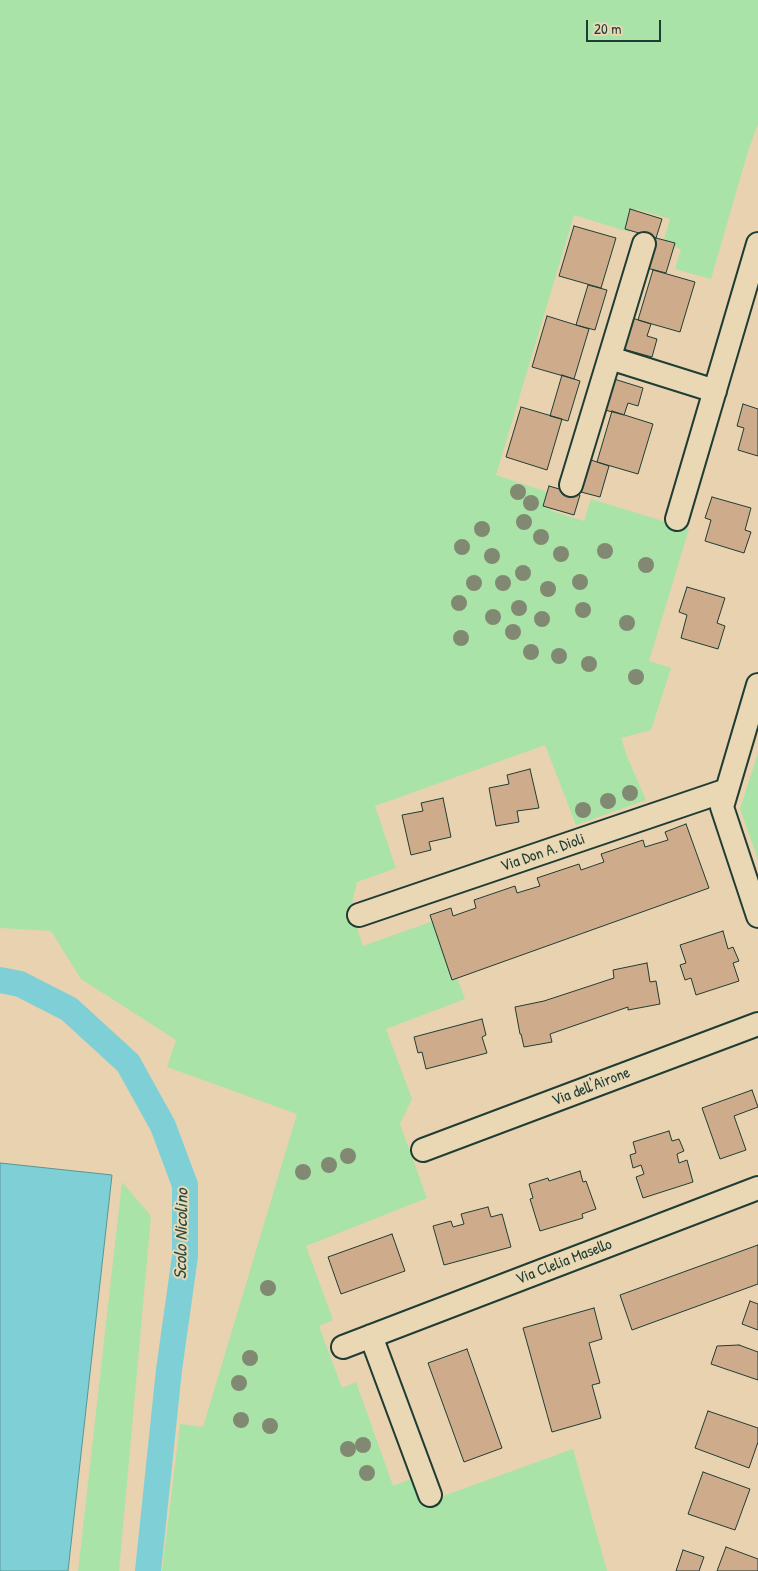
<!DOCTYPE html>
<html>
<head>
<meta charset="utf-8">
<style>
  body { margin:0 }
  #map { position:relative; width:758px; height:1571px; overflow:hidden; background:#e9d2af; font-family:"Patrick Hand",sans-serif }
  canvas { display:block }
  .scale { position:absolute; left:586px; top:20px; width:75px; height:22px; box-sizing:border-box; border:2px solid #1f3d34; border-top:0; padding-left:6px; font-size:15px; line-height:18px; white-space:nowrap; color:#1f3d34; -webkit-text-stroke:4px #ead8b5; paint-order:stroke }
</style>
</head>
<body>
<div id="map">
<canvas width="758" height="1571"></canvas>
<div class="scale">20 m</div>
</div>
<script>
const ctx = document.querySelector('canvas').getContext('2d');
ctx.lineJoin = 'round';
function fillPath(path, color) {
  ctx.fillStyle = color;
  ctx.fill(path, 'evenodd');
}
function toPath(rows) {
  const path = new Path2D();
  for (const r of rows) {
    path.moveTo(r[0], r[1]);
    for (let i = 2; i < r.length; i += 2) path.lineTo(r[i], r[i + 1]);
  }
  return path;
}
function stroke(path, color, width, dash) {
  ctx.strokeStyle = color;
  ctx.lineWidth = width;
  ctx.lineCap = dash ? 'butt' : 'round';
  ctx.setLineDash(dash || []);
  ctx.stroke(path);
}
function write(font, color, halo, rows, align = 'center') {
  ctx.font = font + ' "Patrick Hand",sans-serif';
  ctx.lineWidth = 4;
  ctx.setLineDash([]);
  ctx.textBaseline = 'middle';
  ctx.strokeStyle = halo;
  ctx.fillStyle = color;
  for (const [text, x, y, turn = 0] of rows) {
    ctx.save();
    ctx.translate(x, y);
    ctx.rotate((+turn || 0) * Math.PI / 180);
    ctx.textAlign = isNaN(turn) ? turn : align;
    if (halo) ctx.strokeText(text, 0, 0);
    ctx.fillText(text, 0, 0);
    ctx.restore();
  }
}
const green = toPath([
  [0,0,758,0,758,124,748,151,711,279,675,269,681,249,663,243,670,219,636,209,629,232,574,215,496,475,556,495,551,511,584,521,591,499,689,529,649,661,671,668,651,730,621,738,628,759,646,800,576,825,545,745,375,806,396,868,357,882,351,908,363,946,436,920,465,999,386,1029,412,1099,400,1124,427,1198,306,1246,333,1320,319,1326,342,1388,356,1382,393,1486,411,1479,421,1504,573,1449,607,1571,162,1571,180,1424,203,1427,297,1114,167,1067,176,1040,81,979,51,931,0,928],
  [758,753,758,859,740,809],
  [122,1182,151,1216,119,1571,78,1571]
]);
const water = toPath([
  [0,1163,112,1175,68,1571,0,1571,0,1163]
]);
const canal = toPath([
  [0,980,20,984,69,1009,128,1063,163,1126,185,1185,185,1256,169,1370,148,1571]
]);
const building = toPath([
  [630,209,662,219,656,238,625,229,630,209],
  [574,226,616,238,601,288,559,276,574,226],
  [656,238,675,243,666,273,647,268,656,238],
  [653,270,695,282,680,332,638,320,653,270],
  [588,285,607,290,595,330,576,325,588,285],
  [547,316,589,329,574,379,532,367,547,316],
  [632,318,651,324,647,336,657,339,652,357,623,349,632,318],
  [562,375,580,381,568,421,550,416,562,375],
  [614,379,643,388,638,406,628,403,624,415,605,410,614,379],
  [743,404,758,409,758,456,738,450,744,428,737,426,743,404],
  [521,407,562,419,547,470,506,457,521,407],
  [612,411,653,424,638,474,597,462,612,411],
  [591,460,609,466,600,497,581,492,591,460],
  [549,486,580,495,574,515,543,506,549,486],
  [712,497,751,508,745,530,751,532,744,553,705,541,711,520,705,518,712,497],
  [687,587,725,598,717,623,725,626,718,649,681,638,687,615,679,612,687,587],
  [530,769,539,808,517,811,519,822,496,826,489,788,509,784,507,775,530,769],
  [443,798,451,837,429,842,431,850,411,855,402,815,423,811,421,803,443,798],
  [686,824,709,888,452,980,430,915,451,908,453,916,476,908,474,900,515,886,517,893,540,886,537,878,579,864,581,870,604,862,601,854,643,840,645,847,668,840,665,832,686,824],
  [723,931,728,949,733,947,739,961,733,963,739,981,696,995,691,978,685,980,680,965,686,963,680,945,723,931],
  [647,963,650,982,656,981,660,1004,628,1010,628,1007,550,1034,552,1042,524,1047,521,1034,520,1034,515,1007,544,1001,614,978,613,970,647,963],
  [482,1019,486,1035,482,1037,487,1053,426,1069,422,1052,418,1053,414,1037,482,1019],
  [752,1090,758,1107,734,1116,746,1150,720,1159,702,1108,752,1090],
  [669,1131,672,1141,679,1139,684,1151,677,1154,679,1163,687,1160,693,1182,643,1198,636,1177,644,1174,641,1165,633,1168,630,1155,636,1153,633,1142,669,1131],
  [580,1171,583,1182,586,1181,596,1209,582,1214,583,1218,540,1231,530,1199,533,1198,529,1184,548,1178,549,1181,580,1171],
  [488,1207,491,1217,502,1214,511,1247,444,1265,433,1226,451,1221,453,1227,464,1224,461,1214,488,1207],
  [392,1234,405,1271,341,1294,328,1257,392,1234],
  [758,1245,758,1284,632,1330,620,1295,758,1245],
  [750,1301,758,1304,758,1330,742,1324,750,1301],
  [594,1308,602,1339,589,1343,600,1383,592,1385,601,1418,552,1432,523,1328,594,1308],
  [739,1345,758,1352,758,1380,711,1364,717,1346,739,1345],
  [467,1349,502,1448,464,1462,428,1363,467,1349],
  [708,1411,758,1428,758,1442,749,1468,695,1448,708,1411],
  [703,1472,750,1489,735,1530,688,1514,703,1472],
  [726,1547,758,1559,758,1571,717,1571,726,1547],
  [683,1550,704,1557,699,1571,676,1571,683,1550]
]);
const minor = toPath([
  [610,358,715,391],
  [571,485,644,244],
  [677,519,758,244],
  [758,685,722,807,758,916],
  [359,915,727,790],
  [423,1150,758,1024],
  [371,1336,430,1495],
  [343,1347,758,1188]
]);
const trees = [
  [518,492],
  [531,503],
  [524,522],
  [482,529],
  [541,537],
  [462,547],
  [605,551],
  [561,554],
  [492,556],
  [646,565],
  [523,573],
  [580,582],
  [474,583],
  [503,583],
  [548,589],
  [459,603],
  [519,608],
  [583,610],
  [493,617],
  [542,619],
  [627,623],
  [513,632],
  [461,638],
  [531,652],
  [559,656],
  [589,664],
  [636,677],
  [630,793],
  [608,801],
  [583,810],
  [348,1156],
  [329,1165],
  [303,1172],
  [268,1288],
  [250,1358],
  [239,1383],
  [241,1420],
  [270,1426],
  [363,1445],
  [348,1449],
  [367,1473]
];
const streetNames = [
  ["Via Don A. Dioli",543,853,-19],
  ["Via dell'Airone",591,1087,-21],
  ["Via Clelia Masello",564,1262,-21]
];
const waterNames = [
  ["Scolo Nicolino",182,1234,-89]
];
fillPath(green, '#a9e3a8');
fillPath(water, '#7fd0d6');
stroke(water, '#599595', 1);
stroke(canal, '#7fd0d6', 26);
fillPath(building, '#ceab8b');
stroke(building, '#1f3d34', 1);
stroke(minor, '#1f3d34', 26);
stroke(minor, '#ead8b5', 22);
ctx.fillStyle = '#828972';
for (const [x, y] of trees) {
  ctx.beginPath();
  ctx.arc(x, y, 8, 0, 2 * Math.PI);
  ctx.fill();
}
write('16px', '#1f3d34', '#ead8b5', streetNames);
write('italic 18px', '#294c44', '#ead8b5', waterNames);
</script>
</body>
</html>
